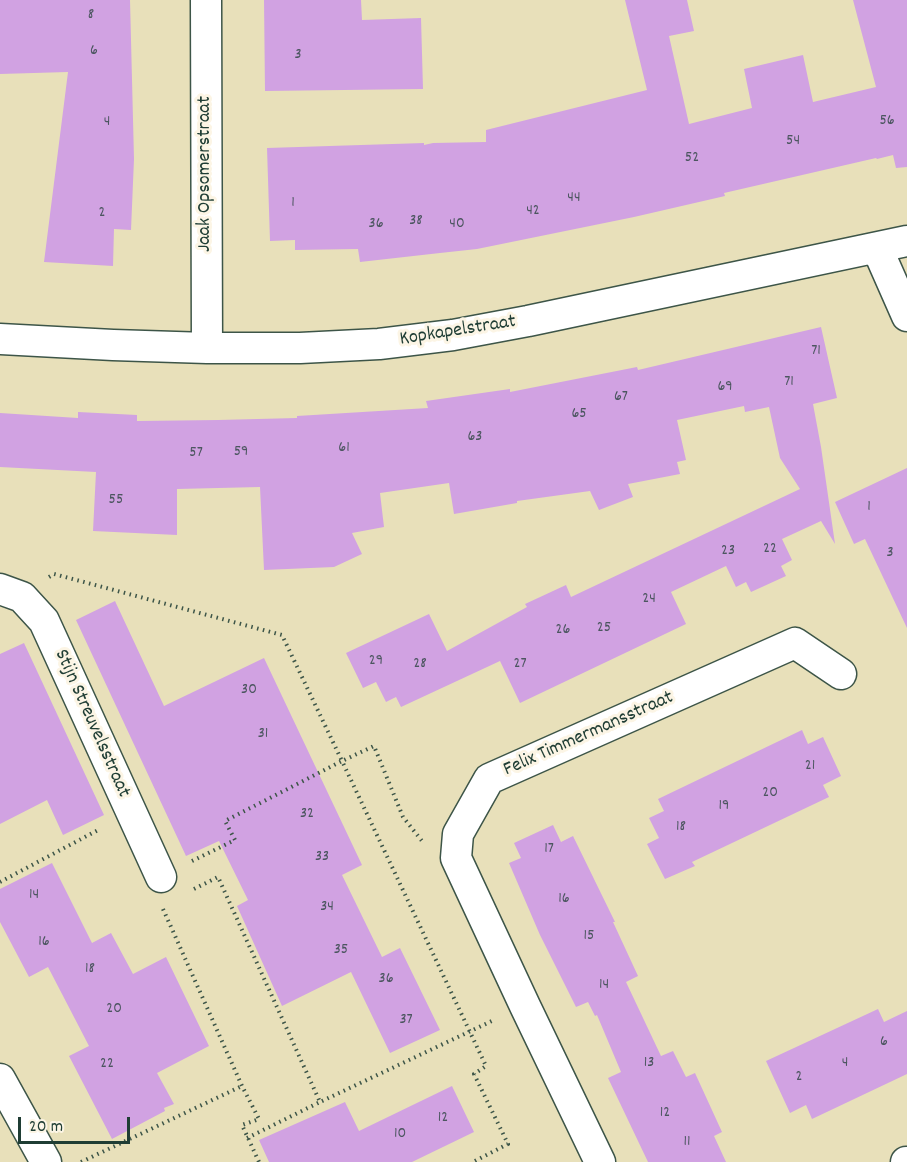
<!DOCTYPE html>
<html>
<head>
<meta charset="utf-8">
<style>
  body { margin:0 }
  #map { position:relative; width:907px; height:1162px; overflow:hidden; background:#e8e0ba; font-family:Dekko,sans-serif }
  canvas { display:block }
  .scale { position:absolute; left:18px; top:1117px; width:112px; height:27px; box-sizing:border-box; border:3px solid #1f3d34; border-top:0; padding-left:8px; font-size:18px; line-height:21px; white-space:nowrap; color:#1f3d34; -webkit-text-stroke:4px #fcf5e5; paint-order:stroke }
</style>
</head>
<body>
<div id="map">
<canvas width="907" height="1162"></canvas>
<div class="scale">20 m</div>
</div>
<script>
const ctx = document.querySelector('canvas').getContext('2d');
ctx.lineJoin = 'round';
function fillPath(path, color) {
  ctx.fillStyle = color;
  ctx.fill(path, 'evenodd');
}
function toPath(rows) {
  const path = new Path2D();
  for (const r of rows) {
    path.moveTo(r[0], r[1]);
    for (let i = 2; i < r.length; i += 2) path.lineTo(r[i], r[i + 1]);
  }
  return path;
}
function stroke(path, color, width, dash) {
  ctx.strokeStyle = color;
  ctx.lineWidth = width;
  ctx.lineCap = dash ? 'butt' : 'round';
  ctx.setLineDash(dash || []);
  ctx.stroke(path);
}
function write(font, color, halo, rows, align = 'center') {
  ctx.font = font + ' Dekko,sans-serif';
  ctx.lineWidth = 6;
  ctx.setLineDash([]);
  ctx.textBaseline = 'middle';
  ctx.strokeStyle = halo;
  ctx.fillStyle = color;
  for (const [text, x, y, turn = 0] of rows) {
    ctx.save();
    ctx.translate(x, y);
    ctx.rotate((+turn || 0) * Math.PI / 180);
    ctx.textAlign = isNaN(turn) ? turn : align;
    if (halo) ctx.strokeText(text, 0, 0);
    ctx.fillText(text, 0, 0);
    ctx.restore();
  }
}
const building = toPath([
  [0,0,130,0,134,159,131,230,114,229,113,266,44,262,68,72,0,74],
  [264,0,361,0,362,20,421,18,423,89,265,91],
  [625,0,687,0,694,31,669,36,689,124,752,108,744,69,803,55,813,102,876,87,853,0,907,0,907,167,896,168,893,155,877,159,876,158,724,193,725,196,634,217,477,249,440,253,360,262,358,249,295,250,295,240,270,241,267,148,424,143,424,145,433,143,486,142,486,130,647,90],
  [821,327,837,398,813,404,821,447,835,544,821,521,782,539,792,560,781,566,786,576,751,592,746,582,736,587,726,566,671,592,686,624,520,703,500,661,401,707,396,697,386,702,376,682,363,688,346,653,429,614,447,651,527,607,525,604,566,585,571,597,800,489,780,458,769,407,745,412,744,406,677,420,686,460,677,462,680,474,628,484,633,497,599,510,590,491,517,501,517,503,454,514,449,483,380,493,384,527,352,533,362,554,334,567,264,570,260,487,177,489,177,535,93,531,96,472,0,467,0,413,78,418,78,412,137,415,137,421,218,420,297,418,297,416,428,408,426,401,510,389,510,392,637,367,638,370],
  [907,468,907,628,865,539,854,544,835,502],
  [115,601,164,706,264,658,362,865,342,875,382,957,400,948,440,1030,390,1053,351,972,282,1006,237,906,248,900,219,841,186,856,76,620],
  [24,643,104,815,63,835,47,800,0,824,0,654],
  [802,730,808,744,823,737,841,776,823,785,829,797,692,862,695,866,665,879,647,844,659,838,649,818,664,811,658,799],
  [553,825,561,842,573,836,615,922,613,922,638,976,626,982,661,1056,673,1051,686,1077,695,1073,722,1132,714,1136,726,1162,648,1162,608,1078,621,1072,597,1015,595,1016,588,1002,576,1007,540,935,509,863,521,858,514,843],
  [52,863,92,943,111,933,133,974,166,957,209,1046,157,1073,174,1104,164,1108,165,1111,112,1139,69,1056,89,1046,48,967,29,977,0,922,0,889],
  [878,1009,884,1022,907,1011,907,1074,812,1119,806,1105,790,1113,766,1061],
  [452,1086,474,1132,412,1162,269,1162,259,1140,345,1102,359,1131]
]);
const path = toPath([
  [49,577,54,574,282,635,342,761,374,746,403,817,422,841],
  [192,861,235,840,225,821,342,761,486,1066,474,1074,508,1144,473,1162],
  [0,882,100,829],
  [194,889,218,877,320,1102,494,1020],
  [163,909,242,1086,259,1119,242,1125,259,1162],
  [247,1138,320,1102],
  [81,1162,242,1086]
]);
const minor = toPath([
  [206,0,207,348],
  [877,248,907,316],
  [0,339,113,345,207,348,300,348,379,344,453,335,528,321,907,241],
  [0,589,22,597,44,621,161,877],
  [0,1079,46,1162],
  [600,1162,525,1006,456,858,458,834,489,779,795,643,841,674],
  [906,1162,907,1162]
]);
const numberNames = [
  ["8",91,16],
  ["6",94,52],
  ["3",298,56],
  ["56",887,122],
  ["4",107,123],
  ["54",793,142],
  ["52",692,159],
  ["44",574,199],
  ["1",293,204],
  ["42",533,212],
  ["2",102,214],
  ["38",416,222],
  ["36",376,225],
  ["40",457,225],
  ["71",816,352],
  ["71",789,383],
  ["69",725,388],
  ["67",621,398],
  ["65",579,415],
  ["63",475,438],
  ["61",344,449],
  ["59",241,453],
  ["57",196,454],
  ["55",116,501],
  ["1",869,508],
  ["22",770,550],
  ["23",728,552],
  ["3",890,554],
  ["24",649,600],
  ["25",604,629],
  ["26",563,631],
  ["29",376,662],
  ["28",420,665],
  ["27",520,665],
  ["30",249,691],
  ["31",263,735],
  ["21",810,767],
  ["20",770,794],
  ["19",724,807],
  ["32",307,815],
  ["18",681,828],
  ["17",549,850],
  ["33",322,858],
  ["14",34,896],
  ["16",564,900],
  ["34",327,908],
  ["15",589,937],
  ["16",44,943],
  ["35",341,951],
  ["18",90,970],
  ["36",386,980],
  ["14",604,986],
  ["20",114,1010],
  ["37",406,1021],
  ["6",884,1043],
  ["13",649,1064],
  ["4",845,1064],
  ["22",107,1065],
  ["2",799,1078],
  ["12",665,1114],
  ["12",443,1119],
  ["10",400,1135],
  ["11",687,1143]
];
const streetNames = [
  ["Jaak Opsomerstraat",206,174,-90],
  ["Kopkapelstraat",458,332,-9],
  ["Stijn Streuvelsstraat",91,724,66],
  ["Felix Timmermansstraat",589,735,-24]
];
fillPath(building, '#d1a2e2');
stroke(minor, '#3d5548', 33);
stroke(path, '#3d5548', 4, [1.5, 4.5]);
stroke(minor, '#fff', 30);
write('16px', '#4c5660', null, numberNames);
write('20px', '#1f3d34', '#fcf5e5', streetNames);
</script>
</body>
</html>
